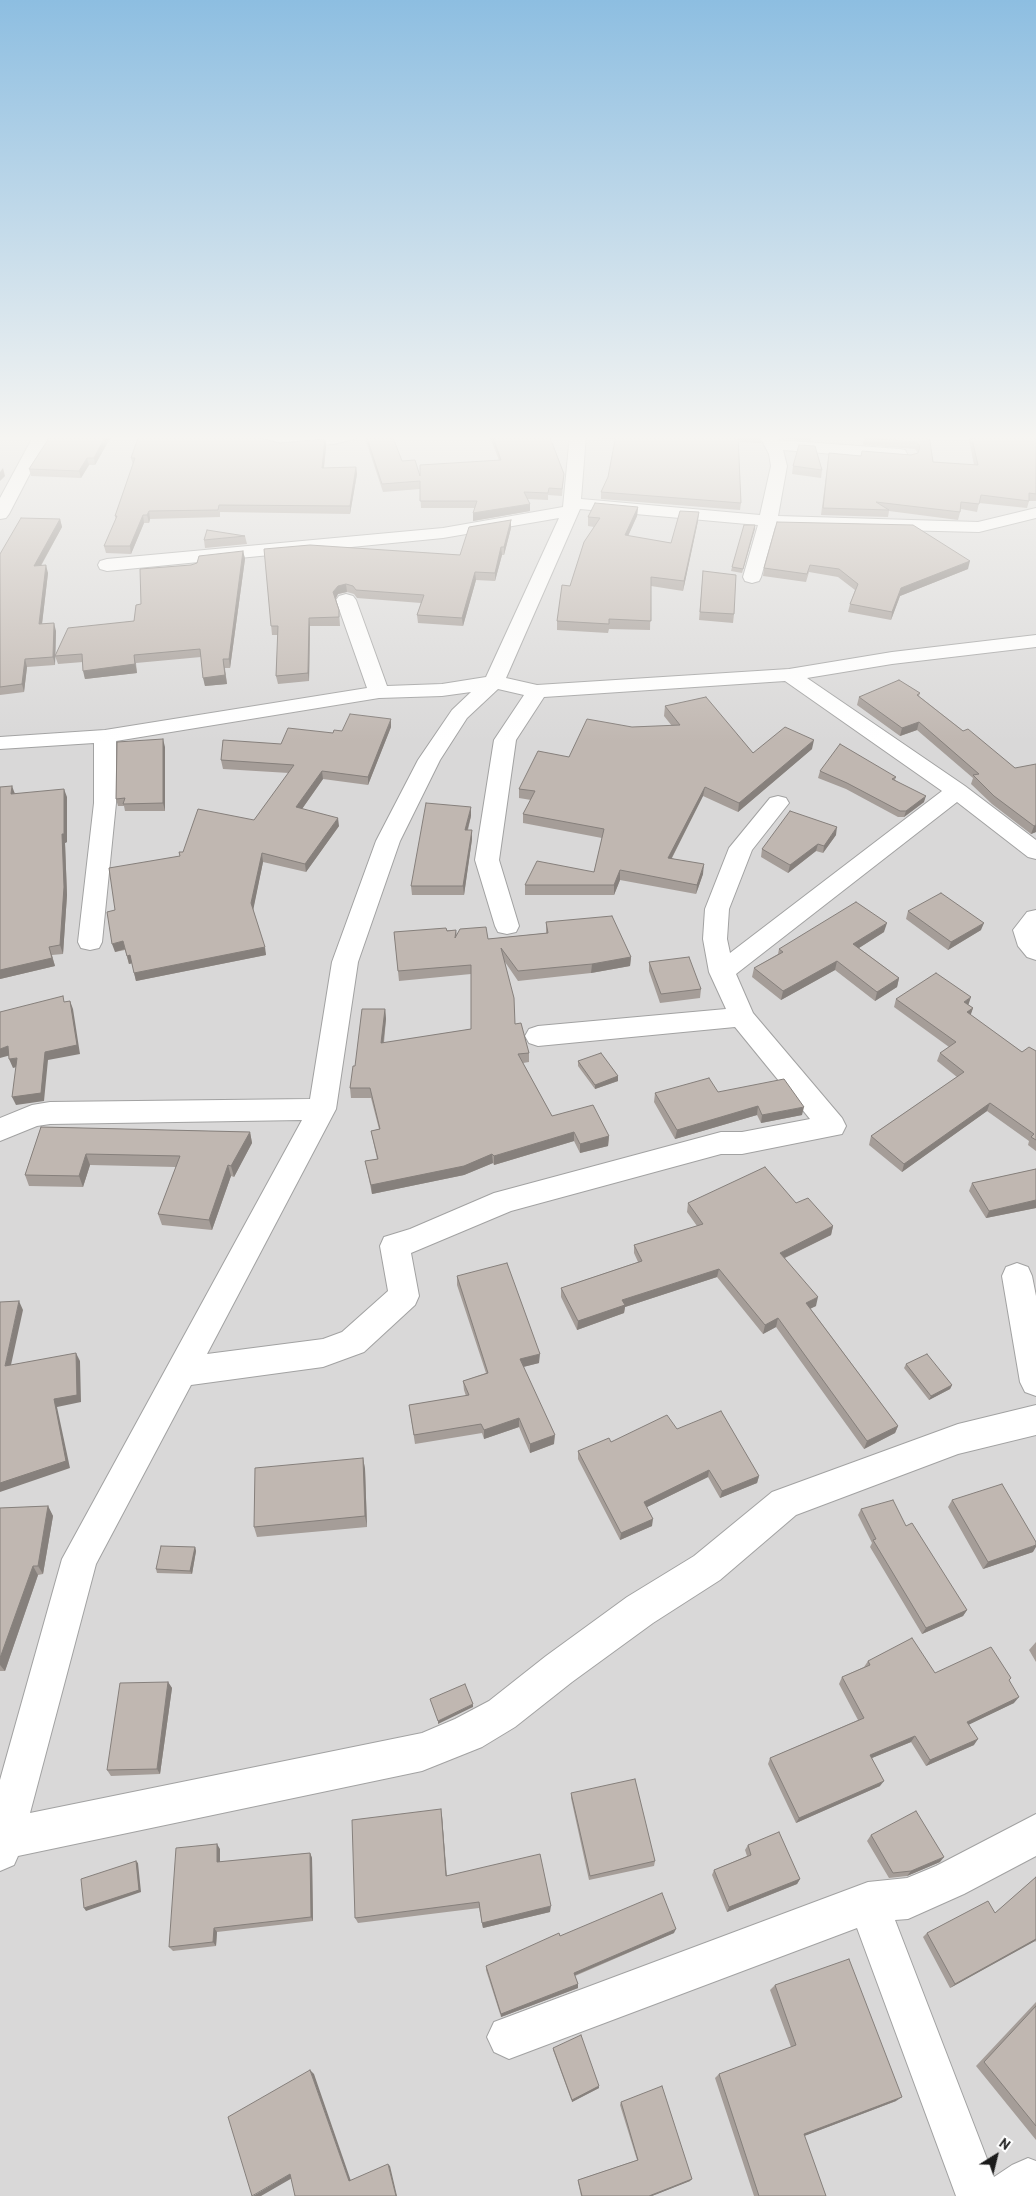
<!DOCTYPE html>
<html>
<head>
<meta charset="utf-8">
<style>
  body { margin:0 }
  #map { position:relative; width:1036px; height:2196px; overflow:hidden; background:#ece8e1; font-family:"PT Sans",sans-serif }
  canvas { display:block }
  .north { position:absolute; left:971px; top:2131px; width:50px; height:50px; -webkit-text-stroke:4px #fff; paint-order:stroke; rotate:36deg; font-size:14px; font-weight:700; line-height:20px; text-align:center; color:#1b1b1b }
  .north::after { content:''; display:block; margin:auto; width:18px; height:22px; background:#1b1b1b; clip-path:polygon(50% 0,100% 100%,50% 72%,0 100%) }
</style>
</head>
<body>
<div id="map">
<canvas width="1036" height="2196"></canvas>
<div class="north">N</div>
</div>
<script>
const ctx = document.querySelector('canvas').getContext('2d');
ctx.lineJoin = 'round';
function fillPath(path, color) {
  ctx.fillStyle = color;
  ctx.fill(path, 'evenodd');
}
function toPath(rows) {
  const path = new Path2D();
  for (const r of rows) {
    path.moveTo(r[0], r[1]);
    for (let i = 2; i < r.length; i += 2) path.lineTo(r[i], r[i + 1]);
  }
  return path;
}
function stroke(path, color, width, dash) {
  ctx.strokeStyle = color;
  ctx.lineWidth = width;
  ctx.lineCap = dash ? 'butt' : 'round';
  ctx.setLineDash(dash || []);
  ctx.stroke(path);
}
const residential = toPath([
  [0,435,1036,435,1036,2196,0,2196]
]);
const minor = toPath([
  [34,435,50,435,9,514,6,518,0,519,0,498,34,435],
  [252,435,270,435,281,438,324,435,359,435,357,438,334,444,281,448,261,443,252,435],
  [570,435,586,435,581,499,760,515,771,466,769,454,759,435,775,435,778,440,899,449,905,450,907,454,905,458,899,459,783,450,787,466,778,516,978,522,1036,508,1036,518,979,532,775,527,761,577,759,581,752,583,745,581,743,577,758,525,580,509,506,678,537,685,789,669,892,652,1036,635,1036,647,892,664,807,678,965,786,1036,840,1036,859,1028,857,957,802,736,974,753,1013,842,1118,846,1126,842,1134,742,1154,721,1154,511,1211,411,1253,419,1296,415,1305,364,1352,323,1367,191,1385,96,1564,30,1813,422,1733,455,1719,489,1701,546,1656,627,1597,694,1556,772,1492,958,1424,1036,1405,1036,1435,958,1454,796,1515,720,1580,653,1623,572,1682,515,1727,482,1747,422,1771,18,1856,14,1865,0,1871,0,1780,62,1559,302,1120,50,1124,37,1126,0,1141,0,1118,32,1105,50,1102,310,1099,332,962,376,841,418,760,452,710,471,692,442,696,379,698,116,741,116,803,102,942,99,948,90,950,81,948,78,942,94,803,94,743,0,749,0,737,105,730,367,688,336,600,339,596,346,594,353,596,356,600,387,686,442,684,486,677,559,518,443,538,107,571,100,569,98,565,100,561,107,559,443,528,563,507,570,435],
  [785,681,942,791,730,953,727,939,729,909,752,850,789,803,786,798,778,796,770,798,729,848,705,909,703,939,709,972,726,1009,538,1026,529,1029,525,1036,529,1043,538,1046,735,1027,810,1119,742,1132,721,1132,494,1193,410,1229,384,1237,380,1246,388,1291,342,1332,323,1339,207,1354,336,1109,358,962,400,841,440,760,467,718,498,689,524,695,494,740,475,860,495,926,498,932,507,934,516,932,519,926,499,860,516,740,544,697,785,681],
  [1036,910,1036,960,1027,957,1018,946,1013,930,1027,912,1036,910],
  [1017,1263,1028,1267,1032,1276,1036,1296,1036,1396,1025,1392,1020,1382,1002,1276,1006,1267,1017,1263],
  [1036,1814,1036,1856,964,1894,908,1919,895,1920,994,2177,1012,2165,1028,2158,1036,2161,1036,2196,956,2196,857,1928,509,2059,494,2052,487,2037,494,2022,868,1882,907,1878,936,1866,1036,1814]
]);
const wall = toPath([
  [51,435,112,435,95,465,89,465,81,478,31,476,29,469],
  [276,435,301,435,281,436],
  [364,435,392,435,402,461,420,476,499,460,489,435,569,435,568,438,550,437,564,474,562,496,548,495,548,500,527,499,530,511,473,521,475,508,421,508,420,489,383,492],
  [587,435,761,435,762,436,761,443,738,442,741,503,740,510,601,499,601,492,608,477,615,439,588,438],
  [776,435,811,435,810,441,779,438],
  [864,435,929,435,933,462,974,465,968,435,1036,435,1036,501,1029,501,1027,508,979,503,977,512,961,509,958,520,889,511,888,517,821,515,828,460,861,456,911,455,918,453,915,449,863,445],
  [260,438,280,443,325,439,326,447,324,468,356,467,357,474,350,514,220,512,220,517,150,519,149,523,144,523,131,554,106,553,104,546,116,520,115,516,133,465,131,458],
  [793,466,822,470,821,478,792,474],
  [638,507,637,516,628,536,671,543,698,521,683,591,651,586,650,630,609,629,608,633,557,630,557,621,594,527,588,526,588,517],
  [60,519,62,527,41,566,48,573,42,624,56,631,55,665,27,667,24,692,0,695,0,554],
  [777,522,968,569,900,596,891,620,848,612,850,604,855,590,838,577,809,572,806,582,763,576,764,568],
  [755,525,742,573,731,571,732,567],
  [511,528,504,555,502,555,495,581,476,580,463,626,418,623,417,615,421,603,357,598,354,594,347,592,338,594,336,599,339,610,340,626,310,626,309,681,278,684,276,676,278,635,272,635,264,549,460,555],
  [245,536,247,544,205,548,204,540],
  [243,551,245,559,230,668,225,668,227,684,205,686,201,657,136,663,137,673,85,679,83,662,58,664,55,656,134,621,141,604,191,565],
  [703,571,734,614,733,623,699,620],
  [920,693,919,696,963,731,1015,768,1036,832,1031,834,992,804,971,784,973,778,917,730,900,736,857,705,859,697],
  [665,706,753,753,812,749,738,812,703,796,672,858,703,874,696,894,620,880,614,895,525,895,525,885,594,872,602,838,523,823,523,814,531,800,519,798,519,789,569,757,632,727,672,726,664,716],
  [391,727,368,785,323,779,302,809,339,826,306,872,263,862,253,909,266,955,136,981,132,963,129,964,125,950,115,952,115,910,180,856,183,852,254,820,289,773,223,769,221,760,281,744,333,733],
  [165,747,165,811,125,811,124,806,118,806,116,799],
  [820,771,896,777,895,780,924,802,904,817,898,817,846,789,818,778],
  [0,787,15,793,67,797,67,842,65,843,67,895,63,954,52,955,55,966,0,979],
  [471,816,468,830,472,839,464,895,412,895,411,886],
  [836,835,823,853,816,851,788,873,761,857,762,849],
  [908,911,981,930,948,950,906,919],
  [546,922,631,957,630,966,591,973,518,981,505,962,515,1024,529,1053,529,1062,523,1063,552,1116,609,1136,608,1146,580,1153,574,1141,494,1165,493,1163,464,1175,372,1194,367,1170,365,1161,377,1159,371,1131,379,1129,371,1098,351,1098,350,1088,355,1066,385,1009,386,1019,384,1043,471,1029,471,974,399,981,394,932,456,930,457,936,488,939,546,933],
  [884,932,859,948,899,978,897,987,875,1001,835,970,781,1000,752,977,754,968,778,954,779,949],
  [649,962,701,989,700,998,660,1003,649,971],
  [896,999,969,1005,973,1008,970,1015,1022,1052,1036,1051,1036,1151,1028,1145,1029,1141,987,1111,902,1172,869,1145,871,1136,957,1077,937,1061,940,1053,949,1047,894,1007],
  [578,1061,618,1076,618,1081,595,1089,578,1066],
  [718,1092,802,1115,761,1123,757,1115,675,1139,654,1102,655,1093],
  [41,1127,250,1132,252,1143,234,1177,231,1176,212,1230,162,1225,158,1214,176,1167,90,1165,83,1187,29,1186,25,1175],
  [1036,1169,1036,1208,986,1218,969,1191,972,1183],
  [688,1203,796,1203,833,1226,831,1235,785,1258,816,1306,810,1308,898,1426,895,1433,864,1449,776,1327,763,1334,717,1277,625,1307,624,1313,577,1330,561,1297,561,1288,638,1262,634,1253,634,1245,697,1226,687,1212],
  [457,1276,539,1363,523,1367,554,1444,530,1453,519,1427,484,1439,482,1433,415,1444,409,1405,466,1396,464,1390,463,1381,486,1373,457,1285],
  [906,1364,952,1385,950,1389,929,1400,904,1368],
  [677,1429,759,1476,757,1483,720,1498,708,1477,647,1507,652,1526,620,1540,578,1459,578,1451,611,1442],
  [363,1458,365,1469,367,1527,257,1537,254,1527],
  [952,1500,1033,1552,983,1569,948,1507],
  [48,1506,53,1516,43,1574,38,1575,5,1671,0,1671,0,1508],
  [861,1509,906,1526,967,1610,963,1616,922,1634,870,1547,872,1543,858,1515],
  [195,1547,196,1551,192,1574,157,1573,156,1569],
  [1036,1642,1036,1662,1029,1650],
  [868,1661,935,1673,1009,1681,1014,1703,969,1724,974,1745,926,1766,911,1742,872,1758,880,1786,796,1823,768,1764,770,1758,858,1720,839,1684,842,1677,864,1667],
  [168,1682,172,1688,160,1774,111,1776,107,1770],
  [571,1793,655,1861,654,1866,589,1880,571,1798],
  [442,1816,447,1876,550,1912,483,1928,479,1908,358,1923,355,1918],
  [871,1835,940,1862,907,1876,889,1878,867,1841],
  [748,1845,800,1879,797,1884,727,1912,712,1875,714,1870,747,1856,745,1850],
  [220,1849,220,1862,310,1853,312,1858,313,1921,217,1932,216,1946,173,1951,169,1947],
  [1036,1877,1036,1942,1035,1941,950,1988,923,1937,927,1933,995,1913],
  [674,1933,575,1976,578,1984,578,1988,501,2017,486,1970,486,1966,560,1936],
  [775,1985,896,2101,804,2136,826,2196,754,2196,715,2078,719,2074,791,2047,770,1990],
  [1036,2002,1036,2140,976,2066],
  [553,2048,599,2088,572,2102,553,2050],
  [621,2102,690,2181,652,2196,581,2196,578,2182,578,2180,637,2160,620,2105]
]);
const shadedWall = toPath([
  [106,435,112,435,95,465,94,458],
  [325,439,326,447,323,475,322,468],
  [87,458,89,465,81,478,79,471],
  [356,467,357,474,350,514,350,506],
  [3,468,5,476,0,481,0,472],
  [530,504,530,511,473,521,473,513],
  [638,507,637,516,624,545,625,535],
  [149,511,150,519,149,523,147,515],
  [699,512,698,521,683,591,684,581],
  [143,515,144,523,131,554,130,546],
  [60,519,62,527,36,574,34,566],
  [511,520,511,528,504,555,504,547],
  [755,525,755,529,742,573,743,569],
  [501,547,502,555,495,581,495,573],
  [243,551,245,559,230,668,229,659],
  [970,561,968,569,900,596,891,620,892,612,901,588],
  [46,565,48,573,41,632,39,624],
  [475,572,476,580,463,626,462,618],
  [346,584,347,592,338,594,334,601,333,592,338,586],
  [309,618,310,626,309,681,308,673],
  [54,623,56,631,55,665,53,657],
  [134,655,137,673,85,679,83,671],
  [25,659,27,667,24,692,22,684],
  [223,659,227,684,205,686,203,678],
  [391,719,391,727,368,785,368,777],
  [919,722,917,730,900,736,902,728],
  [163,739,165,747,165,811,163,803],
  [814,740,812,749,738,812,739,803],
  [322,771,323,779,297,816,296,807],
  [12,786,15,794,11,794],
  [705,787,703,796,667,867,668,858],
  [64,789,67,797,67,842,65,843,67,895,63,954,60,945,62,834],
  [926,796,924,802,904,817,906,811],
  [471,807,471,816,465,839,465,830],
  [338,818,339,826,306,872,305,864],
  [1036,825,1036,832,1031,834,1034,826],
  [837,827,836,835,823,853,824,846],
  [472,830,472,839,464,895,463,886],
  [818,844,816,851,788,873,790,865],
  [262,853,263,862,253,911,251,903],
  [704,864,703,874,696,894,697,885],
  [620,870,620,880,614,895,614,885],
  [887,923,884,932,851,953,853,944],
  [984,923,981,930,948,950,951,942],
  [123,941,125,949,115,952,112,944],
  [49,947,55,966,0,979,0,970],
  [265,947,266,955,136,981,134,973],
  [130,955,133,963,129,964,127,956],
  [631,957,630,966,591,973,592,964],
  [837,961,835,970,781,1000,783,991],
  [899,978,897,987,875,1001,877,992],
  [971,997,968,1006,964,1002],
  [70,1001,73,1009,80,1054,48,1060,44,1101,16,1105,12,1097,45,1052],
  [973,1008,970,1017,967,1012],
  [385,1009,386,1019,382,1053,381,1043],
  [8,1046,11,1055,0,1058,0,1049],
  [17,1058,20,1066,13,1068,9,1059],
  [618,1076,618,1081,595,1089,595,1085],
  [990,1103,987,1111,902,1172,904,1164],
  [758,1106,757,1115,675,1139,677,1130],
  [804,1107,802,1115,761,1123,762,1115],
  [250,1132,252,1143,234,1177,231,1166],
  [574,1132,574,1141,494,1165,494,1156],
  [609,1136,608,1146,580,1153,580,1144],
  [86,1154,90,1165,83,1187,79,1176],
  [492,1154,493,1163,464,1175,372,1194,371,1185],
  [228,1165,231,1176,212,1230,209,1220],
  [1036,1200,1036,1208,986,1218,989,1211],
  [833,1226,831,1235,778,1261,780,1253],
  [719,1269,717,1277,625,1307,624,1313,577,1330,578,1321,622,1300],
  [818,1297,816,1306,804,1312,806,1303],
  [19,1301,23,1310,9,1374,5,1366],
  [778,1318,776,1327,763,1334,765,1325],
  [76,1353,80,1361,81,1402,57,1407,70,1468,0,1492,0,1483,54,1399],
  [540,1354,539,1363,519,1368,520,1359],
  [952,1385,950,1389,929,1400,931,1396],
  [519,1418,519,1427,484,1439,484,1430],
  [898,1426,895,1433,864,1449,867,1441],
  [555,1435,554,1444,530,1453,530,1444],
  [363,1458,365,1469,367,1527,365,1516],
  [709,1470,708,1477,643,1509,644,1502],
  [759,1476,757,1483,720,1498,722,1491],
  [48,1506,53,1516,43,1574,38,1566],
  [653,1519,652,1526,620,1540,621,1533],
  [1036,1545,1036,1547,1033,1552,983,1569,988,1562],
  [195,1547,196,1551,192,1574,190,1571],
  [33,1566,38,1575,5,1671,0,1665,0,1658],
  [967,1610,963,1616,922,1634,926,1628],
  [168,1682,172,1688,160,1774,157,1769],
  [1019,1697,1014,1703,962,1728,967,1722],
  [473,1704,473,1707,438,1724,438,1721],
  [915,1736,911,1742,867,1760,870,1755],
  [978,1739,974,1745,926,1766,930,1760],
  [884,1781,880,1786,796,1823,799,1818],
  [441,1809,442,1816,447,1883,446,1876],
  [217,1844,220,1849,220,1867,217,1862],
  [310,1853,312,1858,313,1921,311,1917],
  [944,1857,940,1862,907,1876,911,1871],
  [136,1861,138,1863,141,1892,86,1911,84,1908],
  [800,1879,797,1884,727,1912,729,1907],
  [551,1906,550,1912,483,1928,482,1923],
  [214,1928,217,1932,216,1946,213,1942],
  [676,1929,674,1933,573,1976,574,1973],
  [1036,1939,1035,1941,950,1988,955,1984],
  [578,1984,578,1988,501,2017,501,2014],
  [310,2070,314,2074,352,2184,349,2181],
  [599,2086,599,2088,572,2102,572,2100],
  [902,2097,896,2101,799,2138,804,2134],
  [388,2164,390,2166,397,2196,396,2196],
  [290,2174,294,2177,261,2196,253,2196],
  [692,2179,690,2181,652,2196,649,2196]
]);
const building = toPath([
  [51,435,106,435,94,458,87,458,79,471,29,469,51,435],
  [139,435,256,435,260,438,280,443,325,439,322,468,356,467,350,506,219,505,218,510,149,511,147,515,143,515,130,546,104,546,117,516,115,516,135,458,131,458,139,435],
  [366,435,392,435,402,461,415,460,420,476,420,465,501,460,492,435,549,435,564,474,562,489,549,488,548,493,524,492,530,504,473,513,477,501,420,501,420,481,382,484,366,435],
  [616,435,761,435,762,436,738,435,741,503,601,492,608,477,616,435],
  [865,435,929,435,933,462,978,465,971,435,1036,435,1036,494,1029,493,1029,501,981,495,979,504,961,502,960,512,876,502,889,510,823,508,829,453,861,456,862,451,911,455,918,453,920,447,917,442,864,438,865,435],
  [799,445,815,446,822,470,793,466,799,445],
  [595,503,638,507,625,535,671,543,680,511,699,512,684,581,651,577,651,621,609,619,609,624,557,621,562,585,570,586,584,542,600,518,588,517,595,503],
  [21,518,60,519,34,566,46,565,39,624,54,623,53,657,25,659,22,684,0,687,0,554,21,518],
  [511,520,504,547,501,547,495,573,475,572,462,618,417,615,424,595,356,590,353,586,346,584,338,586,333,592,339,610,339,617,309,618,308,673,276,676,278,626,271,626,264,549,310,545,460,555,469,527,511,520],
  [777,522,913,525,970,561,901,588,892,612,850,604,858,584,839,569,810,565,807,574,764,568,777,522],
  [744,525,755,525,743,569,732,567,744,525],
  [207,530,245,536,204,540,207,530],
  [243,551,229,659,223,659,225,675,203,678,200,649,134,655,135,664,83,671,82,654,55,656,68,628,134,621,136,605,141,604,140,569,191,565,197,563,199,556,243,551],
  [703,571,736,575,734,614,700,612,703,571],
  [899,680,920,693,917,695,963,731,968,729,1015,768,1036,764,1036,825,1034,826,994,796,973,775,979,774,919,722,902,728,859,697,899,680],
  [706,697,753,753,785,727,814,740,739,803,705,787,668,858,704,864,697,885,620,870,614,885,525,885,537,861,594,872,604,829,523,814,535,791,519,789,538,751,569,757,587,719,632,727,680,725,665,706,706,697],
  [350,714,391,719,368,777,322,771,296,807,338,818,305,864,262,853,251,903,265,947,134,973,130,955,127,956,123,941,112,944,107,912,115,910,109,868,180,856,179,852,183,852,198,809,254,820,294,765,221,760,223,740,281,744,288,728,333,733,334,730,342,731,350,714],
  [163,739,163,803,123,804,125,798,116,799,117,742,163,739],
  [840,744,896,777,892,779,926,796,906,811,900,811,847,783,820,771,840,744],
  [12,786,11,794,64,789,64,834,62,834,64,887,60,945,49,947,52,958,0,970,0,787,12,786],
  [426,803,471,807,465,830,472,830,463,886,411,886,426,803],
  [790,811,837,827,824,846,818,844,790,865,762,849,790,811],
  [941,893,984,923,951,942,908,911,941,893],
  [856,902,887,923,853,944,899,978,877,992,837,961,783,991,754,968,783,952,779,949,856,902],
  [612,916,631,957,592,964,518,971,501,948,514,998,515,1024,521,1023,529,1053,518,1054,552,1116,593,1105,609,1136,580,1144,574,1132,494,1156,492,1154,464,1166,371,1185,365,1161,378,1159,371,1131,380,1129,370,1088,350,1088,353,1066,355,1066,362,1009,385,1009,381,1043,471,1029,471,965,398,971,394,932,446,928,447,931,456,930,455,938,460,929,486,927,488,939,548,933,546,922,612,916],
  [689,957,701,989,661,994,649,962,689,957],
  [936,973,971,997,964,1002,973,1008,967,1012,1022,1052,1029,1047,1036,1051,1036,1140,1031,1137,1034,1134,990,1103,904,1164,871,1136,964,1072,940,1053,956,1042,896,999,936,973],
  [63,996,64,1002,70,1001,77,1045,45,1052,41,1093,12,1097,17,1058,9,1059,8,1046,0,1049,0,1012,63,996],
  [601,1053,618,1076,595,1085,578,1061,601,1053],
  [709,1078,718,1092,784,1079,804,1107,762,1115,758,1106,677,1130,655,1093,709,1078],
  [41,1127,250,1132,231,1166,228,1165,209,1220,158,1214,180,1156,86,1154,79,1176,25,1175,41,1127],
  [765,1167,796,1203,808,1198,833,1226,780,1253,818,1297,806,1303,898,1426,867,1441,778,1318,765,1325,719,1269,622,1300,625,1305,578,1321,561,1288,642,1261,634,1245,703,1224,688,1203,765,1167],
  [1036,1169,1036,1200,989,1211,972,1183,1036,1169],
  [507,1263,540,1354,520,1359,555,1435,530,1444,519,1418,484,1430,481,1424,414,1435,409,1405,469,1395,463,1381,488,1373,457,1276,507,1263],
  [19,1301,5,1366,76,1353,77,1395,54,1399,66,1461,0,1483,0,1302,19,1301],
  [927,1354,952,1385,931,1396,906,1364,927,1354],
  [721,1411,759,1476,722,1491,709,1470,644,1502,653,1519,621,1533,578,1451,609,1438,611,1442,667,1415,677,1429,721,1411],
  [363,1458,365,1516,254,1527,255,1468,363,1458],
  [1002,1484,1036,1542,1036,1545,988,1562,952,1500,1002,1484],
  [893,1500,906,1526,912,1523,967,1610,926,1628,873,1540,876,1539,861,1509,893,1500],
  [48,1506,38,1566,33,1566,0,1658,0,1508,48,1506],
  [161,1546,195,1547,190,1571,156,1569,161,1546],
  [912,1638,935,1673,991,1647,1011,1678,1009,1680,1019,1697,967,1722,978,1739,930,1760,915,1736,870,1755,884,1781,799,1818,770,1758,864,1718,842,1677,870,1665,868,1661,912,1638],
  [168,1682,157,1769,107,1770,120,1683,168,1682],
  [465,1684,473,1704,438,1721,430,1699,465,1684],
  [635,1779,655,1861,590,1876,571,1793,635,1779],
  [441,1809,446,1876,540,1854,551,1906,482,1923,479,1902,355,1918,352,1820,441,1809],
  [916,1811,944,1857,911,1871,893,1873,871,1835,916,1811],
  [779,1832,800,1879,729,1907,714,1870,751,1855,748,1845,779,1832],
  [217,1844,217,1862,310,1853,311,1917,214,1928,213,1942,169,1947,176,1848,217,1844],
  [136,1861,139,1890,84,1908,81,1879,136,1861],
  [1036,1877,1036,1939,955,1984,927,1933,988,1901,995,1913,1036,1877],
  [662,1893,676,1929,574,1973,578,1984,501,2014,486,1966,559,1933,560,1936,662,1893],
  [849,1959,902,2097,804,2134,826,2196,759,2196,719,2074,796,2045,775,1985,849,1959],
  [1036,2006,1036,2126,984,2062,1036,2006],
  [581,2035,599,2086,572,2100,553,2048,581,2035],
  [310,2070,349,2181,388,2164,396,2196,295,2196,290,2174,252,2196,228,2117,310,2070],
  [662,2086,692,2179,649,2196,582,2196,578,2180,638,2160,621,2102,662,2086]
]);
fillPath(residential, '#d9d8d8');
stroke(minor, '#a2a2a2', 2);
fillPath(minor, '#fff');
fillPath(wall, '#a59d98');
fillPath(shadedWall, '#86807c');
fillPath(building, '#c0b7b1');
stroke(building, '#86807c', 1);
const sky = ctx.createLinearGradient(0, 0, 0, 742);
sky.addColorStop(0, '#8dbee1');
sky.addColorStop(0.59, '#f6f5f2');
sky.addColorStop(1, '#f6f5f200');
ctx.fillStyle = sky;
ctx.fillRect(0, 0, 1036, 742);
</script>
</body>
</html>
